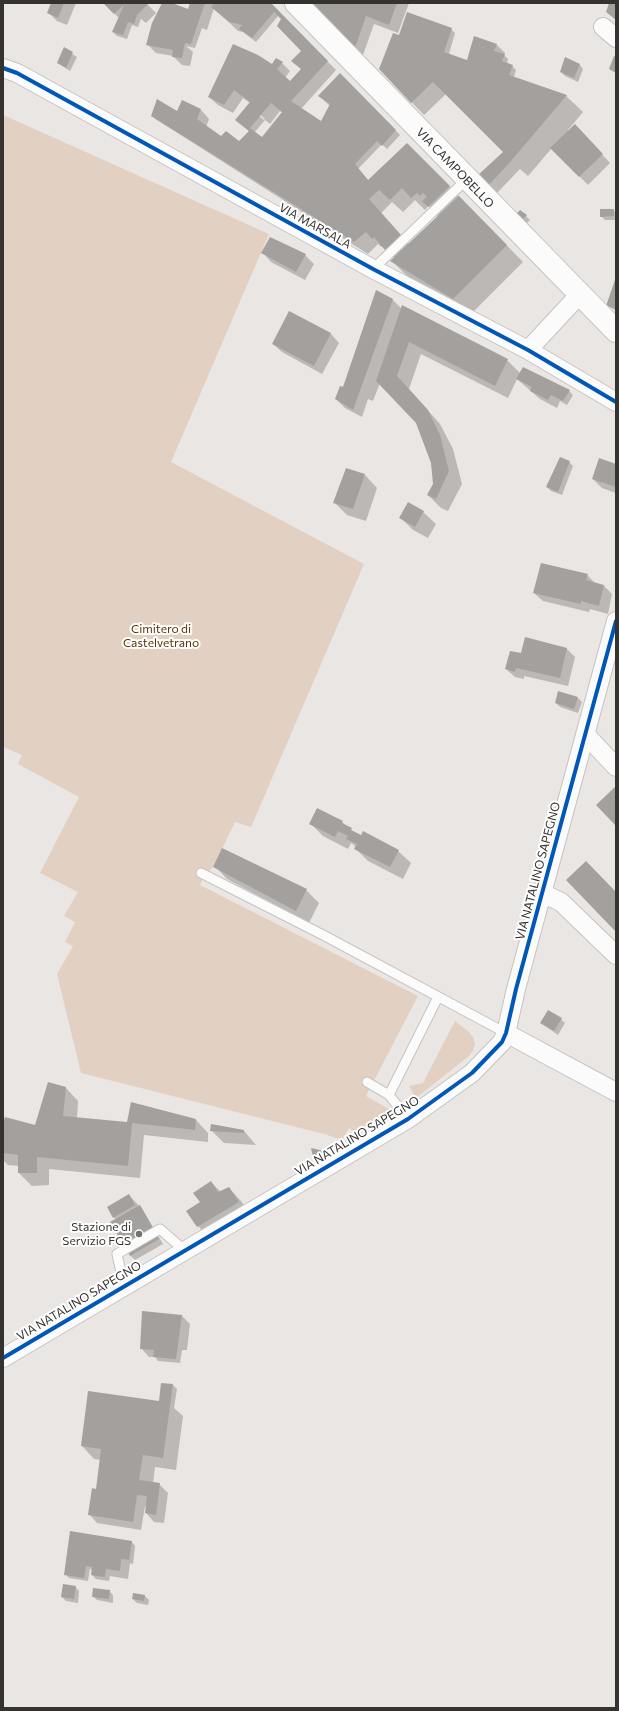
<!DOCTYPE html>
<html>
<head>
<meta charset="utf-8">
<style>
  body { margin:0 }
  #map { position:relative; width:619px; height:1711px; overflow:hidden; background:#eae6e3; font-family:Commissioner,sans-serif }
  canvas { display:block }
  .frame { position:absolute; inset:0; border:4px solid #353330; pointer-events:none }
</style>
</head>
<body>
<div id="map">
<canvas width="619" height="1711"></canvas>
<div class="frame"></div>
</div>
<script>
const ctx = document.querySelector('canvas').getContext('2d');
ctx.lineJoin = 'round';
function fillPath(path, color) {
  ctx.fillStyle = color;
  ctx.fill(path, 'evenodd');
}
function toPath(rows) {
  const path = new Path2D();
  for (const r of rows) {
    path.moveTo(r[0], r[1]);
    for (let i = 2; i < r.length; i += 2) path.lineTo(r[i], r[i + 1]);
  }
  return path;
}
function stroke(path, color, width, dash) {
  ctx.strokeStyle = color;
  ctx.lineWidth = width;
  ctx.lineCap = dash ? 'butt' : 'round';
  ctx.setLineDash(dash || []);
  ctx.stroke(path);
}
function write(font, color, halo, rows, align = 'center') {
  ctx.font = font + ' Commissioner,sans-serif';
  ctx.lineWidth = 4;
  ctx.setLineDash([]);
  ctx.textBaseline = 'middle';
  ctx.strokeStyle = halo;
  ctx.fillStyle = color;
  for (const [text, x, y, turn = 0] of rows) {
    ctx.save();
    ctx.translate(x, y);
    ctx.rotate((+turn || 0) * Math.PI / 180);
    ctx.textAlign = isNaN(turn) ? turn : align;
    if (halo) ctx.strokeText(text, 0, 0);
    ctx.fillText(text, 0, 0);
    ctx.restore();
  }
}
const green = toPath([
  [3,115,269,234,171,462,364,564,251,827,235,822,213,867,205,875,200,885,418,996,366,1096,394,1112,358,1134,349,1128,342,1140,324,1134,81,1073,57,974,73,946,65,942,75,922,64,916,78,892,40,873,79,797,18,764,22,755,3,747],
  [455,1021,469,1032,473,1037,475,1044,473,1051,469,1056,416,1098,409,1086,423,1083]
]);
const shadow = toPath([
  [52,3,76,3,67,25,57,21,49,13],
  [104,3,146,3,156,13,146,23,141,19,138,27,132,25,127,39,117,36,113,32,119,18],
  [163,3,169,3,189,10,191,3,270,3,336,70,301,109,322,122,330,106,319,96,340,74,400,135,387,149,382,144,358,169,369,181,445,182,523,262,470,315,408,277,392,261,395,258,383,246,381,247,378,244,368,254,157,120,152,116,201,110,209,119,206,127,222,138,239,143,249,131,236,120,250,103,243,98,233,113,218,105,209,97,272,66,282,63,290,71,285,78,290,82,302,70,302,51,279,15,256,42,243,32,238,31,214,8,207,30,202,28,195,48,186,46,193,52,190,66,182,65,173,56,156,53,147,44],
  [280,111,283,113,262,139,254,133,265,120,270,124],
  [257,112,265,119,264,120,256,113],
  [415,200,425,210,428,206,438,216,409,244,381,213,392,202,403,212],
  [313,3,376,3,383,5,384,3,409,3,398,33,374,24,363,55],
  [451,29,455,33,449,54,468,61,496,44,505,53,504,55,508,59,507,64,512,66,516,70,514,77,566,96,583,112,568,130,583,134,610,163,588,185,552,148,528,176,520,169,496,194,478,176,504,152,446,94,424,115,380,69,400,37],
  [65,49,77,57,70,71,58,63],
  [579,64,583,69,578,82,565,76,561,72],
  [613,210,616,212,616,220,605,220,601,216],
  [516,216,526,216,530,220,525,225],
  [263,253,305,255,314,264,305,280,271,262],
  [616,279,616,311,607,305],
  [392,299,402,309,507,360,520,373,569,391,573,395,567,405,560,401,557,408,540,399,517,379,508,398,421,354,409,389,440,424,453,449,462,484,448,511,441,508,428,495,434,484,432,463,417,422,380,383,373,401,368,399,362,417,345,408,336,399],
  [290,312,331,334,339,343,322,374,282,352,273,344],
  [569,462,573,466,562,495,551,491,547,487],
  [616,465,616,493,602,488,593,479],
  [365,475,377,488,366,521,347,515,334,502],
  [423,512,436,524,428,538,413,530,401,518],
  [587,575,596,584,604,586,612,594,608,614,590,609,589,612,543,601,534,593],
  [567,649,575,657,568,686,524,676,524,679,515,677,506,669,522,655],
  [559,692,578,698,582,702,578,713,560,707,556,703],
  [342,822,357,835,398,851,411,863,403,879,368,861,356,849,354,845,351,843,348,849,323,836,311,824],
  [215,866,306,890,319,903,309,923,227,879],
  [561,1019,565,1023,558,1035,541,1023],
  [66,1088,78,1101,77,1118,128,1123,196,1120,208,1133,208,1142,144,1135,140,1178,49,1169,49,1185,32,1186,19,1173,19,1166,8,1165,3,1160,3,1127,35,1126],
  [211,1130,244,1131,256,1145,224,1143],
  [313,1149,324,1152,336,1164,327,1170,314,1157],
  [211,1182,221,1192,229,1188,241,1201,251,1215,211,1239,198,1226,201,1202],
  [129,1195,143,1210,163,1244,135,1260,131,1256,112,1223,116,1220,114,1217],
  [182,1316,190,1324,187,1350,182,1350,180,1363,158,1361,155,1357,149,1357,141,1348],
  [173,1385,177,1389,174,1408,183,1416,176,1470,155,1467,153,1483,159,1484,168,1493,164,1523,154,1522,146,1513,147,1506,145,1506,141,1530,97,1523,89,1514,99,1490,101,1460,94,1459,82,1446,162,1402],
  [131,1541,135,1546,133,1564,130,1563,128,1579,110,1576,109,1581,96,1579,92,1575,92,1571,90,1568,88,1581,69,1578,65,1574],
  [75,1587,79,1591,78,1603,66,1601,62,1597],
  [109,1591,113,1595,113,1603,97,1600,93,1596],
  [145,1596,149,1600,148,1605,137,1603,133,1599]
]);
const building = toPath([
  [51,3,64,3,58,18,47,13],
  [103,3,147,3,148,4,137,15,134,24,128,22,123,35,112,32,124,5,114,14],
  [162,3,172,3,188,9,190,3,205,3,191,44,185,43,182,58,172,57,173,50,146,45,152,23],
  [214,3,271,3,328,61,291,101,321,121,330,104,318,96,340,73,396,130,382,146,377,141,355,164,368,180,407,143,450,186,428,207,422,201,427,197,423,193,420,196,417,193,411,198,402,188,390,200,379,190,369,199,401,235,385,250,374,237,372,239,366,232,354,242,151,116,157,99,177,111,182,100,201,109,197,119,221,136,226,131,239,141,249,131,235,120,250,102,234,90,224,105,208,97,233,44,258,55,272,64,276,58,283,62,277,69,290,81,301,69,291,61,301,51,277,26,281,19,274,12,252,38,239,29,242,25,229,22,211,7],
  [271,103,282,112,262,137,250,128],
  [311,3,382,4,397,3,389,25,366,16,355,48],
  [609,3,616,3,616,20,606,12],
  [407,12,452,28,444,52,467,60,474,36,497,44,494,51,505,54,502,61,513,65,509,75,567,95,511,161,487,187,477,176,503,152,433,82,411,103,379,69,393,33,399,35],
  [64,47,73,52,66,68,57,63],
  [614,56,616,57,616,73,609,69],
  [565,57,580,64,574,78,560,72],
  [575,124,603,154,579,177,550,148],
  [459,196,507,245,453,299,390,261],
  [600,209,614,209,614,216,600,217],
  [520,210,527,215,520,222,514,216],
  [270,237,306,254,296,272,261,253],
  [616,277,616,309,606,306],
  [376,290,393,299,353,410,335,399,340,386,343,387],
  [402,305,508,359,495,386,409,342,397,376,428,410,440,435,449,471,436,499,427,495,433,484,431,463,416,423,376,381],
  [289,311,331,333,314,366,272,344],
  [523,367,570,390,563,401,551,395,548,400,530,391,532,387,516,379],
  [560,457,570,461,558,492,546,487],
  [599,458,616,464,616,487,592,479],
  [346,468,365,474,353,509,333,503],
  [408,502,424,511,415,527,399,518],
  [541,563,588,574,586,580,604,585,599,606,581,601,581,604,533,593],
  [525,637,567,648,560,678,516,668,515,672,505,669,510,651,521,653],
  [558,691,578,697,574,709,555,703],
  [616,786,616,826,596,805],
  [317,808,343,821,342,823,352,828,351,830,361,835,363,831,399,850,390,867,354,849,357,844,346,839,348,836,338,831,335,837,309,824],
  [222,848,307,889,296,911,213,867],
  [586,861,616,892,616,932,566,880],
  [548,1010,562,1018,554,1031,540,1023],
  [48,1082,66,1087,63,1116,127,1122,131,1102,196,1119,195,1130,132,1123,128,1166,37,1157,37,1173,18,1173,18,1155,3,1153,3,1123,5,1117,35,1125],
  [211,1124,244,1130,244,1133,210,1131],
  [311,1148,320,1150,324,1151,313,1157],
  [211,1181,218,1192,229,1187,239,1202,197,1227,186,1211,200,1202,193,1193],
  [129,1194,135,1205,113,1218,107,1207],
  [140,1205,159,1239,130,1256,110,1222],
  [142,1311,182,1315,176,1359,153,1357,154,1350,140,1349],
  [161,1383,173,1384,163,1458,143,1455,139,1480,160,1483,156,1515,145,1513,147,1496,137,1495,133,1522,88,1515,92,1488,96,1489,101,1449,81,1446,88,1391,159,1401],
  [70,1531,132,1541,129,1560,121,1559,120,1571,106,1569,105,1577,91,1575,92,1567,86,1566,84,1578,64,1575],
  [63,1584,76,1586,74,1599,61,1597],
  [93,1588,110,1590,109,1599,92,1597],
  [133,1593,145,1595,144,1601,132,1599]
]);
const service = toPath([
  [373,269,466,180],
  [201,873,325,936,506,1033],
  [367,1082,389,1095],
  [408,1119,389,1095,438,997],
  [124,1286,117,1254,160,1229,184,1250]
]);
const minor = toPath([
  [603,27,616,38],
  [3,68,17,73,373,269,528,350,616,402],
  [528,350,579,295],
  [585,734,616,767],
  [542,893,561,902,616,955],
  [506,1033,616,1092],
  [3,1358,408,1119,472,1073,502,1042,506,1033,516,989,616,621]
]);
const secondary = toPath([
  [296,3,616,331]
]);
const cycleway = toPath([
  [3,68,17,73,373,269,528,350,616,402],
  [3,1358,408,1119,472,1073,502,1042,506,1033,516,989,616,621]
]);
const markers = [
  [139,1234,4,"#74726f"]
];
const streetNames = [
  ["VIA CAMPOBELLO",455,168,46],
  ["VIA MARSALA",315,226,29],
  ["VIA NATALINO SAPEGNO",538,871,-75],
  ["VIA NATALINO SAPEGNO",357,1136,-31],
  ["VIA NATALINO SAPEGNO",79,1301,-31]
];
const parkNames = [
  ["Cimitero di",161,629],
  ["Castelvetrano",161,643]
];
const poiNames = [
  ["Stazione di",131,1227],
  ["Servizio FGS",131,1241]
];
fillPath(green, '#e2d1c2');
fillPath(shadow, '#0003');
fillPath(building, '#a3a09e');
stroke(service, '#c6c3c1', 11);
stroke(minor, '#c6c3c1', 20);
stroke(secondary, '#c6c3c1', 24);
stroke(service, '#fcfbfb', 9);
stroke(minor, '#fcfbfb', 18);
stroke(secondary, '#fcfbfb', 22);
stroke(cycleway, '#0057b8', 4);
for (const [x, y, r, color] of markers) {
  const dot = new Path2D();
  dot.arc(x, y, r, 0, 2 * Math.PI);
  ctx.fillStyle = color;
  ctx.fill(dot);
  stroke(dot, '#fff', 1.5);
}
write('12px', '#353330', '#fff', streetNames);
write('12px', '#593201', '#fff', parkNames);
write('12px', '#353330', '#fff', poiNames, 'right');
</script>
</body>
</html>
